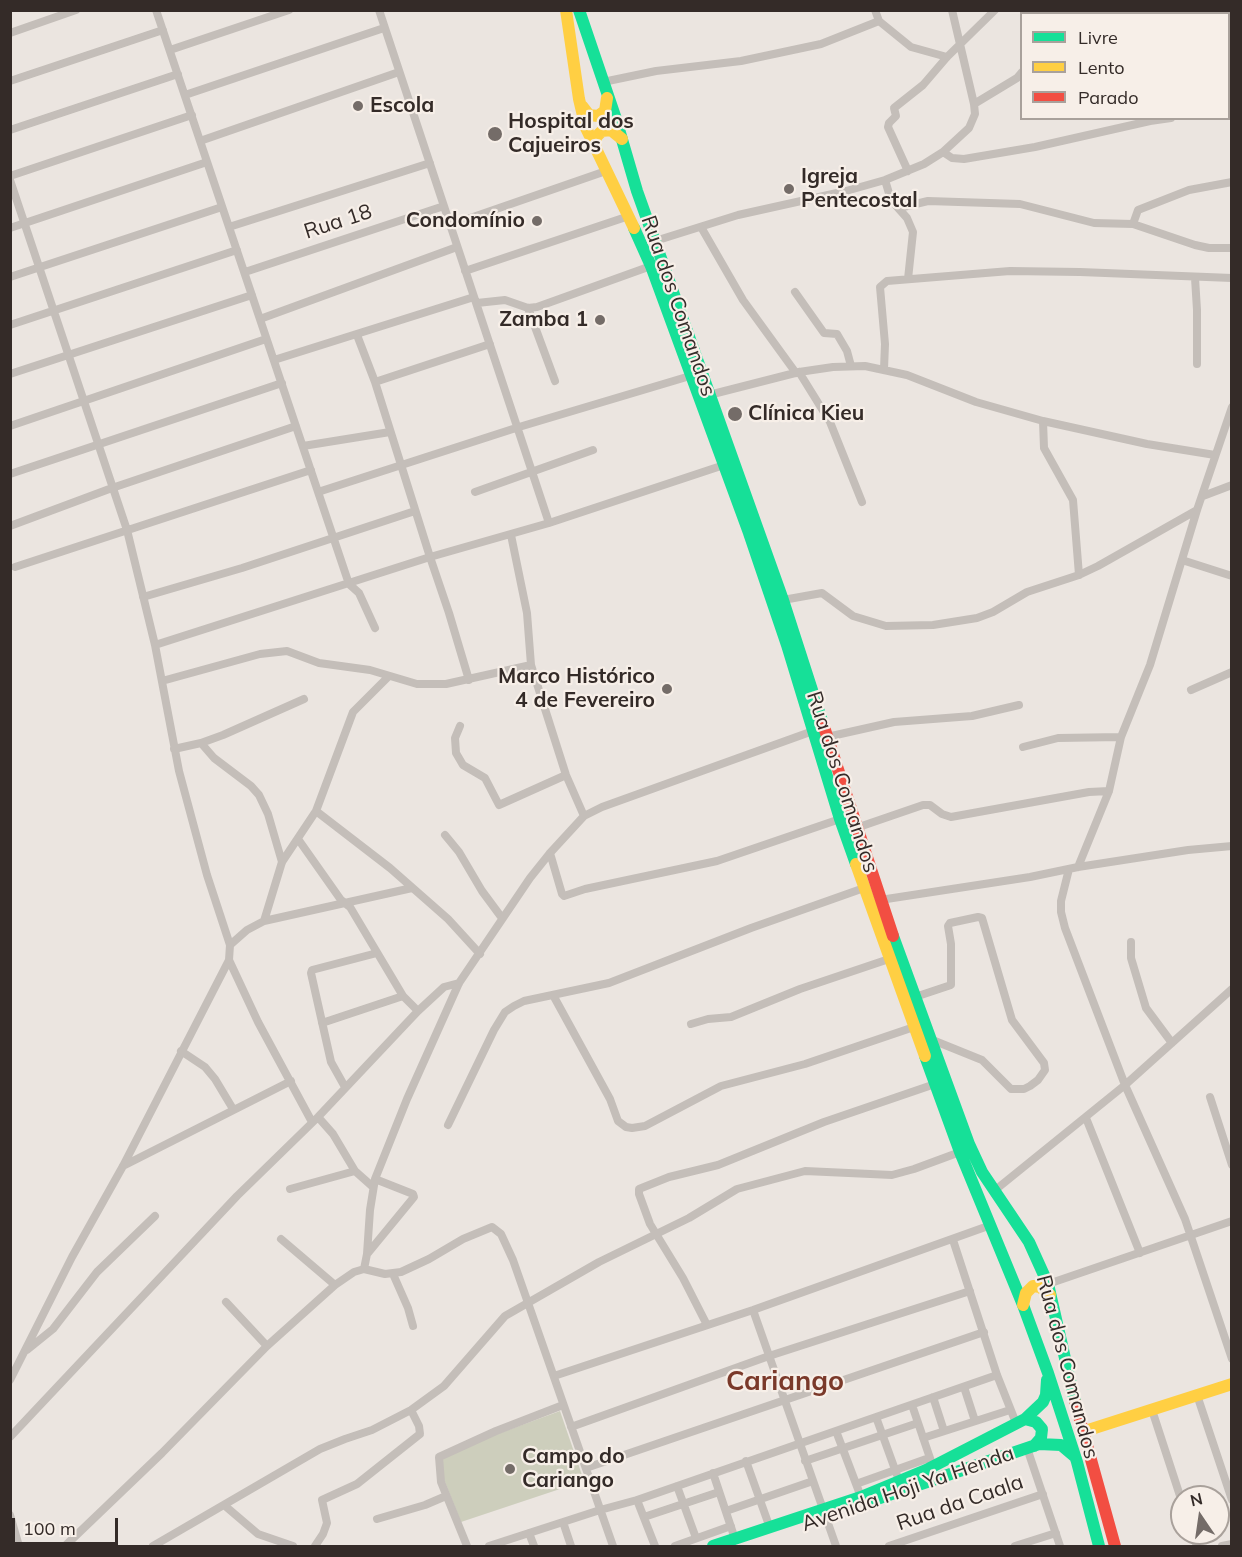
<!DOCTYPE html>
<html>
<head>
<meta charset="utf-8">
<style>
  body { margin:0 }
  #map { position:relative; width:1242px; height:1557px; overflow:hidden; background:#ebe5e0; font-family:Mulish,sans-serif }
  canvas { display:block }
  .frame { position:absolute; inset:0; border:12px solid #342b28; pointer-events:none }
  .legend { position:absolute; left:1020px; top:12px; width:210px; height:108px; box-sizing:border-box; background:#f7efe8; border:2px solid #a9a19b; margin:0; padding:8px 10px; list-style:none; font-size:18px; color:#342b28 }
  .legend li { display:flex; align-items:center; gap:12px; height:30px }
  .legend b { width:30px; border:2px solid #a9a19b }
  .north { position:absolute; left:1170px; top:1485px; width:60px; height:60px; box-sizing:border-box; background:#f7efe8; border:2px solid #a9a19b; border-radius:50%; rotate:347deg; font-size:16px; font-weight:700; line-height:24px; text-align:center; color:#342b28 }
  .north::after { content:''; display:block; margin:auto; width:21px; height:27px; background:#746c68; clip-path:polygon(50% 0,100% 100%,50% 72%,0 100%) }
  .scale { position:absolute; left:12px; top:1518px; width:106px; height:27px; box-sizing:border-box; border:3px solid #342b28; border-top:0; padding-left:8px; font-size:18px; line-height:21px; white-space:nowrap; color:#342b28; -webkit-text-stroke:4px #f7efe8; paint-order:stroke }
</style>
</head>
<body>
<div id="map">
<canvas width="1242" height="1557"></canvas>
<div class="frame"></div>
<ul class="legend">
<li><b style="height:8px;background:#16e098"></b>Livre</li>
<li><b style="height:8px;background:#ffcf43"></b>Lento</li>
<li><b style="height:8px;background:#f24e42"></b>Parado</li>
</ul>
<div class="north">N</div>
<div class="scale">100 m</div>
</div>
<script>
const ctx = document.querySelector('canvas').getContext('2d');
ctx.lineJoin = 'round';
function fillPath(path, color) {
  ctx.fillStyle = color;
  ctx.fill(path, 'evenodd');
}
function toPath(rows) {
  const path = new Path2D();
  for (const r of rows) {
    path.moveTo(r[0], r[1]);
    for (let i = 2; i < r.length; i += 2) path.lineTo(r[i], r[i + 1]);
  }
  return path;
}
function stroke(path, color, width, dash) {
  ctx.strokeStyle = color;
  ctx.lineWidth = width;
  ctx.lineCap = dash ? 'butt' : 'round';
  ctx.setLineDash(dash || []);
  ctx.stroke(path);
}
function write(font, color, halo, rows, align = 'center') {
  ctx.font = font + ' Mulish,sans-serif';
  ctx.lineWidth = 4.5;
  ctx.setLineDash([]);
  ctx.textBaseline = 'middle';
  ctx.strokeStyle = halo;
  ctx.fillStyle = color;
  for (const [text, x, y, turn = 0] of rows) {
    ctx.save();
    ctx.translate(x, y);
    ctx.rotate((+turn || 0) * Math.PI / 180);
    ctx.textAlign = isNaN(turn) ? turn : align;
    if (halo) ctx.strokeText(text, 0, 0);
    ctx.fillText(text, 0, 0);
    ctx.restore();
  }
}
const green = toPath([
  [560,1411,584,1481,461,1522,435,1457]
]);
const street = toPath([
  [156,10,349,584,359,593,375,628],
  [379,10,549,523],
  [875,10,879,21,911,47,947,57],
  [1092,14,1098,10],
  [10,33,76,10],
  [1228,42,1232,42],
  [170,50,289,10],
  [10,81,163,30],
  [603,82,656,71,741,61,821,44,879,21],
  [185,95,384,28],
  [974,104,1017,78,1022,72],
  [1228,113,1232,112],
  [10,130,178,74],
  [200,141,399,72],
  [943,152,952,158,964,159,1035,147,1150,121,1171,118],
  [908,171,888,127,889,123,896,116,894,108,923,85,947,57,995,10],
  [10,176,192,115],
  [10,180,127,530,155,645,179,771,207,875,230,945,229,960,123,1166,72,1257,10,1380],
  [885,180,891,200,907,218,913,232,908,279],
  [899,208,928,201,1020,204,1094,223,1133,224,1195,245,1209,248,1232,248],
  [1133,224,1138,210,1189,190,1232,182],
  [450,225,606,171],
  [229,227,430,163],
  [701,227,743,300,796,373],
  [10,228,207,162],
  [655,241,738,215,846,191,885,180,924,164,943,152,969,128,975,114,974,104,952,10],
  [465,271,629,216],
  [245,272,444,206],
  [10,277,222,207],
  [1195,278,1197,310,1197,364],
  [795,292,824,333,837,334,847,351,851,366],
  [477,303,505,300,528,308,537,307,651,266],
  [528,308,555,381],
  [260,319,457,247],
  [10,325,237,250],
  [357,335,375,382,430,557,449,613,469,680],
  [274,360,474,297],
  [884,369,885,344,880,287,887,281,1010,271,1080,272,1232,278],
  [799,372,830,422,862,502],
  [10,374,252,295],
  [375,382,490,344],
  [709,395,799,372,833,367,865,366,907,375,976,402,1043,421,1147,444,1215,455],
  [1043,421,1044,448,1073,500,1079,575],
  [10,426,266,339],
  [303,446,390,432],
  [10,474,282,383],
  [318,492,519,427,690,376],
  [475,492,593,450],
  [1203,496,1232,485],
  [10,526,112,488,296,426],
  [511,535,527,613,531,665,566,775,584,816],
  [1182,560,1232,576],
  [15,567,311,470],
  [143,597,242,568,415,511],
  [783,600,822,593,853,616,886,626,933,625,977,618,993,612,1027,592,1079,575,1098,566,1197,510],
  [155,645,430,557,549,523,724,465],
  [162,681,260,654,287,651,319,663,370,670,417,684,446,684,531,665],
  [1191,690,1232,672],
  [460,726,455,738,456,753,463,765,485,778,499,805,566,775],
  [827,737,894,722,972,716,1019,705],
  [201,743,214,758,251,786,259,795,268,814,282,862],
  [1023,747,1058,738,1121,737],
  [174,749,201,743,223,735,304,699],
  [316,811,390,868,448,919,480,954],
  [856,828,923,805,930,805,942,814,951,817,1089,792,1109,791],
  [445,835,459,852,482,891,502,918],
  [298,839,341,900,350,907,403,996,418,1011],
  [550,853,562,894,564,896,585,889,717,861,840,819],
  [1078,867,1109,791,1121,737,1150,665,1197,510,1232,407],
  [1069,869,1061,901,1061,912,1065,928,1125,1085,1185,1219,1232,1359],
  [880,900,1030,877,1078,867,1188,850,1232,846],
  [264,921,282,862,316,811,353,712,389,676],
  [1131,942,1131,958,1146,1008,1172,1043],
  [230,945,247,930,264,921,412,888],
  [229,960,258,1022,312,1122],
  [553,995,610,1099,618,1121,626,1127,632,1128,645,1126,721,1086,805,1064,914,1027],
  [915,997,951,985,951,944,948,926,950,923,978,917,982,918,1012,1020,1044,1063,1045,1070,1038,1080,1030,1086,1024,1089,1011,1089,982,1060,930,1039],
  [322,1023,403,996],
  [691,1024,708,1019,731,1017,800,989,889,959],
  [181,1051,205,1067,215,1079,233,1109],
  [345,1087,331,1062,311,973,312,970,377,953],
  [1210,1097,1232,1165],
  [318,1117,333,1134,355,1171,373,1187],
  [1086,1118,1140,1253],
  [448,1125,494,1030,505,1012,514,1006,524,1001,609,983,751,928,864,888],
  [123,1166,291,1081],
  [290,1189,355,1171],
  [994,1191,1125,1085,1232,989],
  [281,1239,335,1285],
  [953,1240,997,1375,1016,1423],
  [368,1253,414,1197,413,1194,375,1179],
  [364,1269,367,1254,370,1210,375,1179,407,1099,459,983,530,878,550,853,584,816,602,807,813,731],
  [393,1274,408,1308,413,1326],
  [1048,1284,1232,1221],
  [226,1302,267,1346],
  [753,1310,836,1546],
  [707,1325,683,1278,650,1224,639,1194,639,1189,669,1177,718,1165,824,1122,935,1084],
  [27,1350,53,1329,97,1272,155,1216],
  [554,1376,753,1310,991,1225],
  [964,1387,975,1421],
  [1197,1395,1232,1500],
  [933,1397,944,1431],
  [912,1405,931,1461],
  [1152,1410,1182,1502],
  [876,1417,897,1475],
  [571,1427,769,1356,970,1291],
  [836,1431,861,1497],
  [10,1437,237,1196,318,1117,418,1011,444,987,459,983],
  [923,1438,1010,1410],
  [1027,1448,1060,1546],
  [746,1461,770,1528],
  [805,1461,918,1423],
  [586,1468,984,1332],
  [713,1473,735,1539],
  [856,1484,929,1458],
  [677,1486,696,1538],
  [637,1500,655,1546],
  [224,1505,258,1534,293,1546],
  [726,1511,813,1481],
  [10,1515,19,1546],
  [644,1517,719,1492],
  [377,1519,425,1505,446,1496],
  [563,1522,571,1546],
  [529,1533,534,1546],
  [1192,1533,1197,1546],
  [65,1546,162,1453,267,1346,335,1285,354,1272,364,1269,385,1274,401,1272,429,1259,463,1239,492,1227,501,1234,513,1260,613,1546],
  [153,1546,320,1449,345,1439,372,1430,411,1410,444,1386,505,1316,599,1262,689,1218,737,1189,805,1171,892,1175,914,1169,960,1152],
  [315,1546,323,1534,327,1523,322,1500,357,1484,420,1434,419,1426,411,1410],
  [467,1546,441,1482,439,1457,496,1431,563,1405],
  [489,1546,600,1510,637,1500,997,1375],
  [675,1546,731,1526],
  [889,1546,1043,1494],
  [1015,1546,1056,1533],
  [1222,1546,1232,1544]
]);
const fast = toPath([
  [579,10,616,119,637,191,783,600,823,724],
  [634,228,651,266,749,533,787,645,840,819,856,864],
  [893,936,969,1144,982,1172,1029,1242,1048,1284,1075,1402],
  [925,1056,960,1152,1023,1305,1048,1373,1077,1462,1099,1546],
  [1025,1419,1036,1422,1042,1429,1041,1438,1034,1446],
  [871,1501,1039,1444,1061,1445,1074,1456],
  [713,1546,861,1497,926,1470,1025,1419,1043,1402,1046,1395,1047,1380]
]);
const slow = toPath([
  [566,10,579,99,586,128,634,228],
  [582,106,589,115,598,116,605,111,607,98],
  [595,148,596,137,602,131,611,130,622,139],
  [856,864,925,1056],
  [1023,1305,1026,1293,1033,1286,1040,1287,1050,1295],
  [1082,1432,1232,1384]
]);
const jam = toPath([
  [823,724,893,936],
  [1075,1402,1115,1546]
]);
const markers = [
  [358,106,6,"#746c68"],
  [495,134,8,"#746c68"],
  [789,189,6,"#746c68"],
  [537,221,6,"#746c68"],
  [600,320,6,"#746c68"],
  [735,414,8,"#746c68"],
  [667,689,6,"#746c68"],
  [510,1469,6,"#746c68"]
];
const poiNames = [
  ["Escola",370,106],
  ["Hospital dos",508,122],
  ["Cajueiros",508,146],
  ["Igreja",801,177],
  ["Pentecostal",801,201],
  ["Condomínio",525,221,"right"],
  ["Zamba 1",588,320,"right"],
  ["Clínica Kieu",748,414],
  ["Marco Histórico",655,677,"right"],
  ["4 de Fevereiro",655,701,"right"],
  ["Campo do",522,1457],
  ["Cariango",522,1481]
];
const streetNames = [
  ["Rua 18",338,222,-18],
  ["Rua dos Comandos",678,306,71],
  ["Rua dos Comandos",842,782,72],
  ["Rua dos Comandos",1067,1367,75],
  ["Avenida Hoji Ya Henda",908,1489,-19],
  ["Rua da Caala",960,1503,-19]
];
const districtNames = [
  ["Cariango",785,1382]
];
fillPath(green, '#cdcebc');
stroke(street, '#c4beb9', 8);
stroke(fast, '#16e098', 12);
stroke(slow, '#ffcf43', 12);
stroke(jam, '#f24e42', 12);
for (const [x, y, r, color] of markers) {
  const dot = new Path2D();
  dot.arc(x, y, r, 0, 2 * Math.PI);
  ctx.fillStyle = color;
  ctx.fill(dot);
  stroke(dot, '#f7efe8', 2);
}
write('bold 21px', '#342b28', '#f7efe8', poiNames, 'left');
write('21px', '#342b28', '#f7efe8', streetNames);
write('bold 27px', '#7a392a', '#f7efe8', districtNames);
</script>
</body>
</html>
